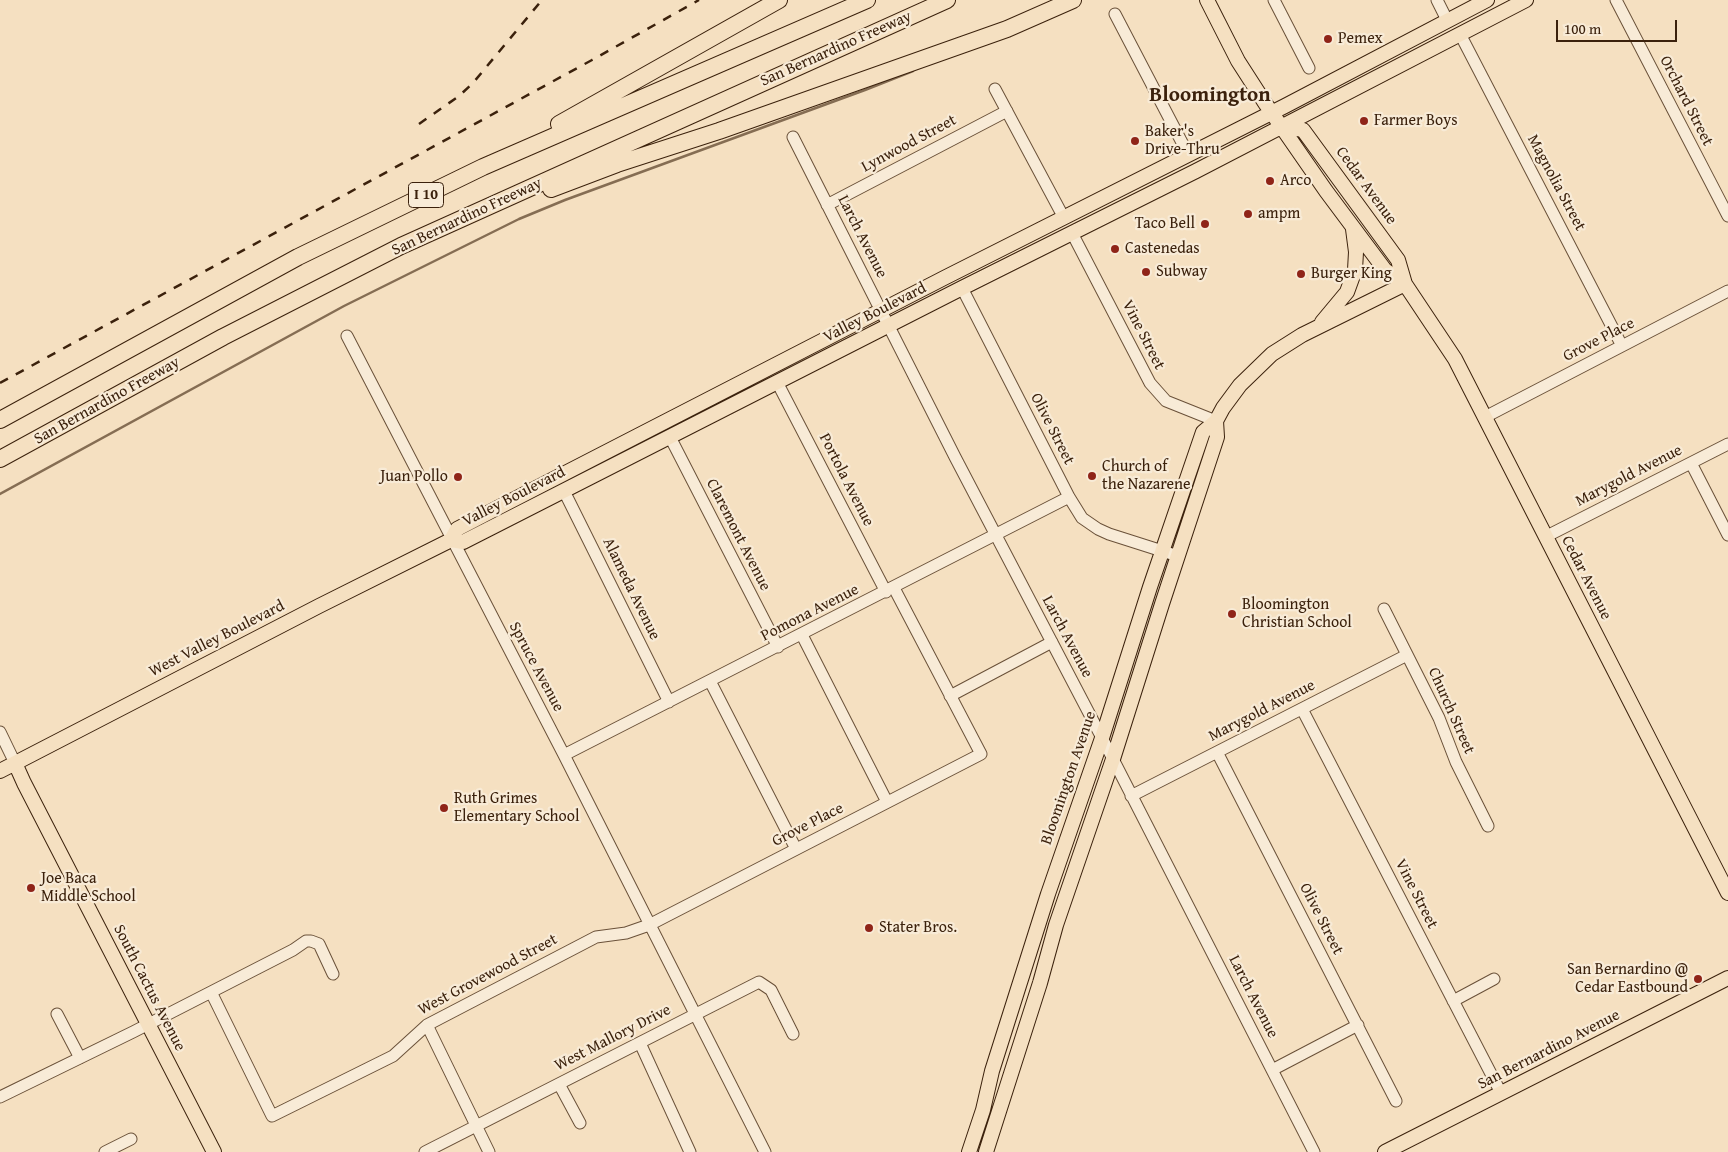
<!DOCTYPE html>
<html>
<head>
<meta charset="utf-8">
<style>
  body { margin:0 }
  #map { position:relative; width:1728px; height:1152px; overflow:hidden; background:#f5e0c1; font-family:"Gentium Book Plus",serif }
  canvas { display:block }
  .scale { position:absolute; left:1556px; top:20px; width:121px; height:22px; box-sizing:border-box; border:2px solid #3b210c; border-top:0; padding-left:6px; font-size:15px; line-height:18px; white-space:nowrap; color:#3b210c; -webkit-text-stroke:4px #f8ebd7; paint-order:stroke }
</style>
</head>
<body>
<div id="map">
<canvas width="1728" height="1152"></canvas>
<div class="scale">100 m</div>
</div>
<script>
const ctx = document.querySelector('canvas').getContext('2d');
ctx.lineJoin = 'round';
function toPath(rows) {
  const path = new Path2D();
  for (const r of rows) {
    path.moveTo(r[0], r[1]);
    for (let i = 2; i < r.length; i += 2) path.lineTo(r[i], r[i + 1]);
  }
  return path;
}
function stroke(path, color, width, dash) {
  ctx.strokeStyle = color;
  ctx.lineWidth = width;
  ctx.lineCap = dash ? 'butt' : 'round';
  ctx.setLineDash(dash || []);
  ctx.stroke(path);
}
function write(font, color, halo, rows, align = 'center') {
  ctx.font = font + ' "Gentium Book Plus",serif';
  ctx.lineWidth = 4.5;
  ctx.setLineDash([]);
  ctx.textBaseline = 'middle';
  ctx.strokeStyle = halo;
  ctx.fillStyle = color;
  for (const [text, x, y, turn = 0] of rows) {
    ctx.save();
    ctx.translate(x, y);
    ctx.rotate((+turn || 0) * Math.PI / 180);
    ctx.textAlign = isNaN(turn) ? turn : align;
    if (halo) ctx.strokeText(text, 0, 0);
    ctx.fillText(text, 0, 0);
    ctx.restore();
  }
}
const stream = toPath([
  [0,494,344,306,519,219,565,200,865,90,913,71]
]);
const minor = toPath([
  [1274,0,1309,68],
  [1437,0,1447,20],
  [1616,0,1728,216],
  [1115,14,1188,154],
  [1460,34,1622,346],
  [995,89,1064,218],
  [793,137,955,457,1113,759,1314,1152],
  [827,205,1007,111],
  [1072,233,1150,383,1166,401,1216,421],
  [962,288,1069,497,1082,518,1098,529,1109,534,1178,556],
  [347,336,564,755,765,1152],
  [777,382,886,592],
  [1485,417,1728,291],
  [670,437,778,647],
  [1691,463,1728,535],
  [564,491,669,702],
  [1545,537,1728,444],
  [1384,609,1439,718,1456,762,1488,826],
  [802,635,887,802],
  [710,681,796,849],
  [950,696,1052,642],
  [1302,709,1501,1093],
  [0,732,15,763],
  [1217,752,1396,1101],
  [564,755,1069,497],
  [1131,796,1407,655],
  [211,992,272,1116,393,1056,427,1025,596,937,626,933,649,925,981,754,894,588],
  [1453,1001,1494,979],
  [57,1014,80,1058],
  [427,1025,489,1152],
  [640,1043,690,1152],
  [1272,1070,1358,1025],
  [559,1084,580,1123],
  [0,1097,133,1032,293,950,306,941,311,941,319,944,333,974],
  [105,1152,131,1139],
  [425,1152,759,982,771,990,793,1034]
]);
const major = toPath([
  [1207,0,1238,61,1265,103,1326,191,1385,270,1405,284],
  [1282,126,1303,130,1398,260,1405,284,1455,359,1728,893],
  [1322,322,1347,292,1355,270,1356,252,1353,229],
  [451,540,463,542,962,288,1196,171,1526,0],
  [451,540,457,529,507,503,946,277,1285,106,1487,0],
  [15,763,24,783,214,1152],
  [0,771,319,606,451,540],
  [969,1152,983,1110,992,1071,1048,894,1102,738,1150,587,1203,432,1216,421,1223,408,1240,385,1272,354,1302,335,1405,284],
  [986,1152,1040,983,1056,925,1113,759,1162,604,1217,437,1216,421],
  [1385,1152,1728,978]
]);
const highway = toPath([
  [559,124,779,0],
  [551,189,617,164,719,131,1007,29,1073,0],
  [0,420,298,257,483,167,867,0],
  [0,459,223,337,401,246,947,0]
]);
const rail = toPath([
  [419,124,459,96,473,83,542,0],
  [0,383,592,60,699,0]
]);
const markers = [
  [1328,39,5,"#8f2418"],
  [1364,121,5,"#8f2418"],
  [1135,141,5,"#8f2418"],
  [1270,181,5,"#8f2418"],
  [1248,214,5,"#8f2418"],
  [1205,224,5,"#8f2418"],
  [1115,249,5,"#8f2418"],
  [1146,272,5,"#8f2418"],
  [1301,274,5,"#8f2418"],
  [1092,476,5,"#8f2418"],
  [458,477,5,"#8f2418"],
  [1232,614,5,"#8f2418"],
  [444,808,5,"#8f2418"],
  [31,888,5,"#8f2418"],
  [869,928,5,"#8f2418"],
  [1698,979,5,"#8f2418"]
];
const shields = [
  [426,195,35]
];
const shieldNames = [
  ["I 10",426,195]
];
const poiNames = [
  ["Pemex",1338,39],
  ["Farmer Boys",1374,121],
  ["Baker's",1145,132],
  ["Drive-Thru",1145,150],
  ["Arco",1280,181],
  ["ampm",1258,214],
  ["Taco Bell",1195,224,"right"],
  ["Castenedas",1125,249],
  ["Subway",1156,272],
  ["Burger King",1311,274],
  ["Church of",1102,467],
  ["the Nazarene",1102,485],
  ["Juan Pollo",448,477,"right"],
  ["Bloomington",1242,605],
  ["Christian School",1242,623],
  ["Ruth Grimes",454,799],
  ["Elementary School",454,817],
  ["Joe Baca",41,879],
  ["Middle School",41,897],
  ["Stater Bros.",879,928],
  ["San Bernardino @",1688,970,"right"],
  ["Cedar Eastbound",1688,988,"right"]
];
const streetNames = [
  ["San Bernardino Freeway",836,49,-24],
  ["Orchard Street",1686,101,63],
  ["Lynwood Street",909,144,-28],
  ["Magnolia Street",1556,183,62],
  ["Cedar Avenue",1366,186,54],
  ["San Bernardino Freeway",467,217,-25],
  ["Larch Avenue",862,237,63],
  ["Valley Boulevard",875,313,-27],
  ["Vine Street",1143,335,63],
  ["Grove Place",1599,340,-27],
  ["San Bernardino Freeway",107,401,-29],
  ["Olive Street",1052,429,63],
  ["Marygold Avenue",1629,476,-27],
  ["Portola Avenue",846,480,63],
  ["Valley Boulevard",514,497,-27],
  ["Claremont Avenue",738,535,63],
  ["Cedar Avenue",1586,578,63],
  ["Alameda Avenue",631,589,64],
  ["Pomona Avenue",810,613,-27],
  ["Larch Avenue",1067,637,62],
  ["West Valley Boulevard",217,639,-27],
  ["Spruce Avenue",536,667,62],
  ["Marygold Avenue",1262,711,-27],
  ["Church Street",1451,711,66],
  ["Bloomington Avenue",1069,778,-71],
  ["Grove Place",808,825,-27],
  ["Vine Street",1416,894,63],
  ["Olive Street",1321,919,63],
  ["West Grovewood Street",488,975,-28],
  ["South Cactus Avenue",149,988,63],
  ["Larch Avenue",1253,997,63],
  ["West Mallory Drive",613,1038,-27],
  ["San Bernardino Avenue",1549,1050,-27]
];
const districtNames = [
  ["Bloomington",1210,96]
];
stroke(stream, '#856d53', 2.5);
stroke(minor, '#6a5139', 13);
stroke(major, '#3b210c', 16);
stroke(highway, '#3b210c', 18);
stroke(minor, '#f8ebd7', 11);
stroke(major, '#f5e0c1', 14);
stroke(highway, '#f5e0c1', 16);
stroke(rail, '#3b210c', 2.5, [9, 9]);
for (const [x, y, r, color] of markers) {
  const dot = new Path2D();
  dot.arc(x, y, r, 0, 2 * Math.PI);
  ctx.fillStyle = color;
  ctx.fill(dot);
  stroke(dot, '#f8ebd7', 2);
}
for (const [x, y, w] of shields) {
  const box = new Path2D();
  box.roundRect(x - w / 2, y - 12.5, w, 25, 4);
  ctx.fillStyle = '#f8ebd7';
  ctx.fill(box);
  stroke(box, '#3b210c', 1);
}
write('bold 15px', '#3b210c', null, shieldNames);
write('16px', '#3b210c', '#f8ebd7', poiNames, 'left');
write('16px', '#3b210c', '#f8ebd7', streetNames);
write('bold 21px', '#3b210c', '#f8ebd7', districtNames);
</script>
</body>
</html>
